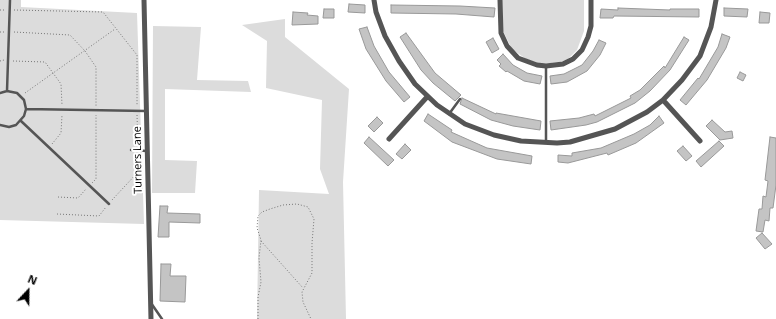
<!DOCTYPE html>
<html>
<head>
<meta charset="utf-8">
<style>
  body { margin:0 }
  #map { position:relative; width:776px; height:319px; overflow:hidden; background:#fff; font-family:"Open Sans",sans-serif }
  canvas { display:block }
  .north { position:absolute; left:8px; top:271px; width:40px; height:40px; -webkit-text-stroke:3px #fff; paint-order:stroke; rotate:22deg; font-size:11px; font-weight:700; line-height:16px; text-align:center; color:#000 }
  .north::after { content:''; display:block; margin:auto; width:14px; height:18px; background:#000; clip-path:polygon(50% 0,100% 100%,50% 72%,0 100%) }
</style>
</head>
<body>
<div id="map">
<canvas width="776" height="319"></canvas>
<div class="north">N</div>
</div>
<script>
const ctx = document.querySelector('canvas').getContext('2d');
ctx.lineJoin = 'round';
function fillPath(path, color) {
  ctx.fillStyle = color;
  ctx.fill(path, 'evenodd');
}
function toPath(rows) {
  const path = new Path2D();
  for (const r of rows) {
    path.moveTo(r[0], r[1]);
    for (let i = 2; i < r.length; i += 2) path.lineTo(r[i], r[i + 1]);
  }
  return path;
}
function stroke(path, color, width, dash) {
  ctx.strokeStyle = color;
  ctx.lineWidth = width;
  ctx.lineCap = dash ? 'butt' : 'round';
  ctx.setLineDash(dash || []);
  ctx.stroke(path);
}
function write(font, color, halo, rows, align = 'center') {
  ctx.font = font + ' "Open Sans",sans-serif';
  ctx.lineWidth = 4;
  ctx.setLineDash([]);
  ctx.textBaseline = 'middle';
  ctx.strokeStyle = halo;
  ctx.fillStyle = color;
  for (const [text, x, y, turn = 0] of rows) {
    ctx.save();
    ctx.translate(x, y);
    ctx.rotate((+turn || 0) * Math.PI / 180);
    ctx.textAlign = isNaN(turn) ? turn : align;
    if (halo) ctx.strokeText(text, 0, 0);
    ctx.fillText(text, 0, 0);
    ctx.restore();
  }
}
const green = toPath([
  [0,0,21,0,21,7,137,13,144,224,0,220],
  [502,0,584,0,584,31,577,50,566,61,543,64,526,59,512,49,503,31],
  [285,19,285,37,349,89,343,182,346,319,257,319,259,190,329,194,320,169,322,100,266,88,267,41,242,25],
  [153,26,201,27,197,80,248,81,251,92,165,89,165,160,197,161,195,193,152,193]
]);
const building = toPath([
  [349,4,365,5,365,13,348,12,349,4],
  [391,5,460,6,495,8,494,17,456,14,391,13,391,5],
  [618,8,670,10,670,9,699,9,699,17,614,16,613,18,600,18,601,9,618,10,618,8],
  [724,8,748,9,747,17,724,16,724,8],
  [324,9,334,9,334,18,323,18,324,9],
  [293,12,308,13,307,15,318,16,318,24,292,25,293,12],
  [760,12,770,13,769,23,759,23,760,12],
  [367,27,374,46,389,72,410,97,404,102,386,81,366,49,359,29,367,27],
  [406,33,435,73,461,95,455,101,433,83,421,70,400,37,406,33],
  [722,34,730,37,726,48,707,80,686,105,680,100,698,78,699,79,718,47,722,34],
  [684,37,689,40,670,70,650,91,635,103,597,122,586,125,551,130,550,121,579,118,594,114,595,116,631,98,630,96,640,90,664,66,665,68,684,37],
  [493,38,499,49,492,53,486,42,493,38],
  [599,40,606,43,600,55,587,71,567,82,551,84,550,76,564,74,582,65,593,51,599,40],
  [503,54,513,65,527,73,542,76,540,84,524,81,507,71,506,72,499,66,501,64,497,60,503,54],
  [740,72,746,75,743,81,737,78,740,72],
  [462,98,496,114,496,113,541,121,540,130,513,126,491,120,460,104,462,98],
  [428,114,452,130,451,132,487,148,532,156,531,164,497,159,452,142,424,121,428,114],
  [659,116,664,123,636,143,608,155,607,153,568,163,558,162,558,155,572,156,572,153,601,148,634,134,650,125,659,116],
  [377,117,383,123,374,132,368,126,377,117],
  [712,120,725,132,732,131,733,138,720,140,706,126,712,120],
  [369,137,394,160,388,166,364,143,369,137],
  [770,137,776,138,776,185,773,208,770,208,769,221,765,220,763,232,756,231,759,209,762,209,763,196,766,197,768,181,765,180,770,137],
  [719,141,724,146,701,167,696,161,719,141],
  [405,144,411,150,402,159,396,154,405,144],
  [683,146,692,156,686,161,677,151,683,146],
  [160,206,168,206,167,213,200,214,200,223,169,222,169,237,158,237,160,206],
  [762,233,772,244,765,249,756,238,762,233],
  [161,264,171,264,170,276,186,276,185,302,160,301,161,264]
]);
const path = toPath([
  [0,10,5,10],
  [14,10,103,12,137,55,137,106],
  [0,32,5,32],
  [14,32,70,35,85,51,96,67,96,106],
  [0,61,4,60],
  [13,61,45,62,61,84,62,105],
  [25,93,115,29],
  [137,115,138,146],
  [52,144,61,133,62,115],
  [92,183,96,179,96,115],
  [58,197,78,198,86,189],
  [112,200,139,171,139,155],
  [57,214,99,216,106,207],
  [261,241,303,288],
  [258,319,258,297,261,282,259,258,261,240,257,228,258,216,262,212,270,209,283,205,297,204,308,207,314,219,312,243,312,273,302,292,303,302,311,319]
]);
const service = toPath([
  [546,67,546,142],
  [7,91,10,0],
  [0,93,7,91,17,93,24,100,26,109,24,116,16,125,9,127,0,125],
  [26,109,146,111],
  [449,114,460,99],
  [21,121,109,204],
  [131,150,147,151],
  [151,303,162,319]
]);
const minor = toPath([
  [144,0,151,319],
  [374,0,376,12,385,36,399,61,415,84,437,105,465,124,494,135,521,141,557,143,570,142,615,129,647,112,663,100,682,80,700,56,711,27,716,0],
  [500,0,501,33,507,46,518,58,537,65,546,66,563,64,573,59,582,50,588,37,591,26,591,0],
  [663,100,700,141],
  [389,139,427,97]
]);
const streetNames = [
  ["Turners Lane",138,160,-91]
];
fillPath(green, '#dcdcdc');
fillPath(building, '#c4c4c4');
stroke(building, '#999', 1);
stroke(path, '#777', 1, [1, 2]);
stroke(service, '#555', 2.5);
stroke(minor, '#555', 5);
write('11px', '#000', '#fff', streetNames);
</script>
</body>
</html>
